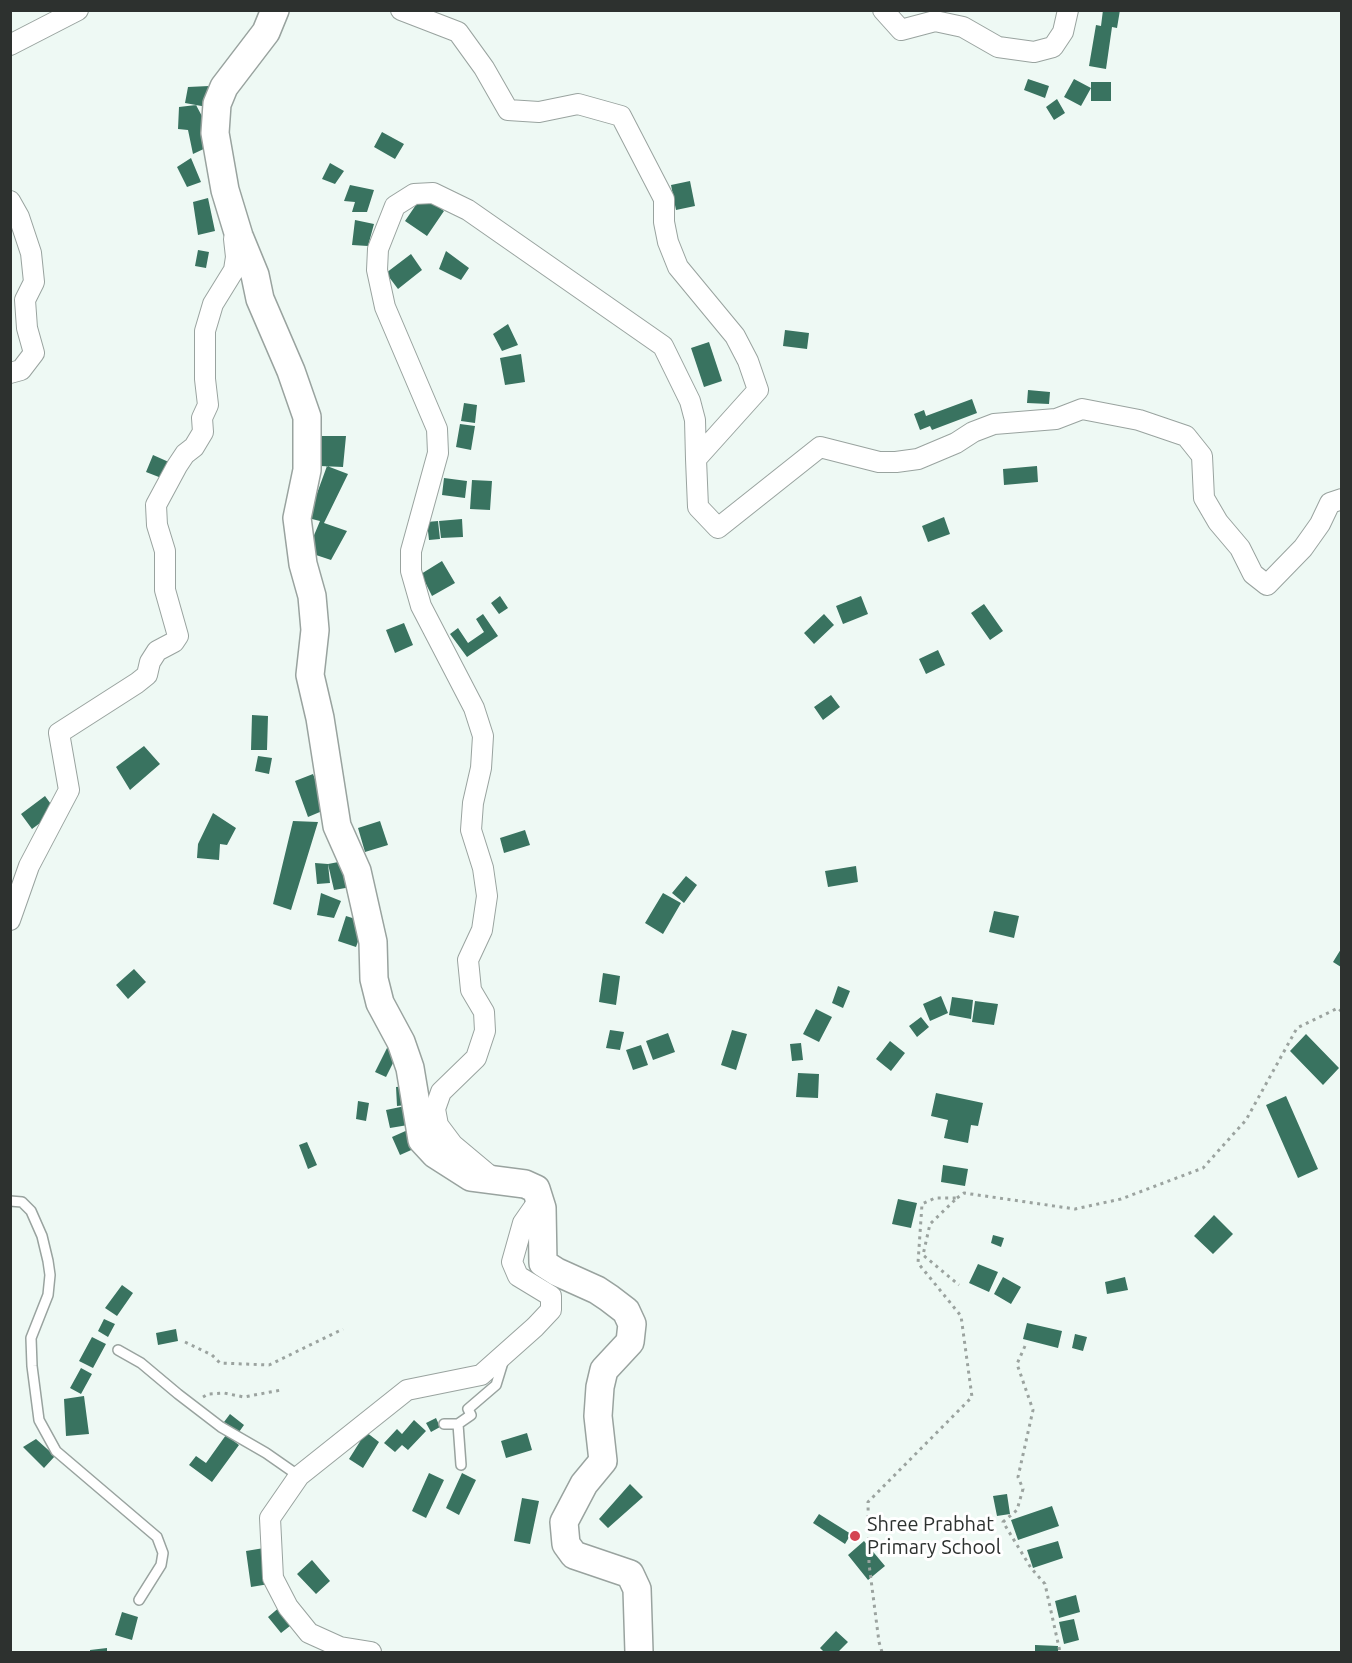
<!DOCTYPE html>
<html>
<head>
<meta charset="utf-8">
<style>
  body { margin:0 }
  #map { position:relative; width:1352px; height:1663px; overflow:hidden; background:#eef9f4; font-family:Ubuntu,sans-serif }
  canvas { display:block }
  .frame { position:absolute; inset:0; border:12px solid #2d312f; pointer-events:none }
</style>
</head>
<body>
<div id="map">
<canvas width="1352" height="1663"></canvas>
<div class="frame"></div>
</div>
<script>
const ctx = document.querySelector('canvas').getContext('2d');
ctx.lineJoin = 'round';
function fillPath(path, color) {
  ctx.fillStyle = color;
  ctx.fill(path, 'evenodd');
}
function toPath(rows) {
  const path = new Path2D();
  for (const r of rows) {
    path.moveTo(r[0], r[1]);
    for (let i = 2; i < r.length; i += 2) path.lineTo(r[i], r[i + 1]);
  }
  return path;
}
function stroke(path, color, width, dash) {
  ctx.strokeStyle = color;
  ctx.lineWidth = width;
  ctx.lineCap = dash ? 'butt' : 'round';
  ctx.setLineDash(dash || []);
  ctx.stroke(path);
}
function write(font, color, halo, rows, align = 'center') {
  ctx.font = font + ' Ubuntu,sans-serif';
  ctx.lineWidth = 6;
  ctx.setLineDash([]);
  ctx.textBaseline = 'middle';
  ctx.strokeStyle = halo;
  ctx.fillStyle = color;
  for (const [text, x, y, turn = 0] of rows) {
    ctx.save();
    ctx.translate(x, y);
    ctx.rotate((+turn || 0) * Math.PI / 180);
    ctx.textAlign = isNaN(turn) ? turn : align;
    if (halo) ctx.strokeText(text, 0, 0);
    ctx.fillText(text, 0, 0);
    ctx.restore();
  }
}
const building = toPath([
  [1103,10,1120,10,1117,28,1112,27,1106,69,1089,66,1096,25,1101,26],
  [1028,79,1049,86,1045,98,1024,90],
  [1074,79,1091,88,1081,106,1064,97],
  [1091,82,1111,82,1111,101,1091,101],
  [209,86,207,107,185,103,188,87],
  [1057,99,1065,113,1054,120,1046,107],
  [196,105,204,120,210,146,193,154,188,130,178,129,179,107],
  [382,132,404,144,395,159,374,147],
  [191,158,201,182,187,187,177,167],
  [330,163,344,171,335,184,322,179],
  [690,181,695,206,676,210,671,185],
  [350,185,374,190,367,212,352,212,355,202,344,201],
  [422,196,444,211,427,236,405,221],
  [208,198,215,231,198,235,193,202],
  [355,220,374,224,368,246,352,245],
  [198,250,209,252,206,268,195,266],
  [446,251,469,268,461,280,439,269],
  [411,254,422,270,398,289,386,273],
  [508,324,518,345,502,351,493,334],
  [785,330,809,333,807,349,783,346],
  [709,342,722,381,704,387,691,348],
  [521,354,525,382,505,385,500,358],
  [1028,390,1050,392,1049,404,1027,403],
  [972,399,977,413,932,430,930,426,920,430,914,414,924,410,926,416],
  [464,403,477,405,475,423,461,421],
  [460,424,475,426,471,450,456,447],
  [317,436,346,436,343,467,320,466],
  [153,455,171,463,164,479,146,472],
  [327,466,348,474,324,523,347,531,331,560,307,552,320,521,308,518],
  [1037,466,1038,482,1004,485,1003,469],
  [444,478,467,481,465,498,442,495],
  [472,480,492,481,490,510,470,509],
  [944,517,950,534,928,542,922,526],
  [462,519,463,537,441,538,439,521],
  [438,521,440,539,429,540,427,522],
  [442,561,455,583,432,596,421,574],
  [500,596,508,608,499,614,491,603],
  [861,596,868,614,843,624,836,606],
  [984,604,1003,631,990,640,971,613],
  [483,614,498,636,467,657,450,634,458,628,468,643,484,632,476,619],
  [824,614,834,625,814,644,804,633],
  [404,623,413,645,395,653,386,630],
  [938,650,945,665,926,674,919,659],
  [831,695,840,707,823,720,814,707],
  [252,715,268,716,267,750,251,750],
  [144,746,160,764,130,790,116,767],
  [258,756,272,758,269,774,255,771],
  [313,774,327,809,308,817,295,781],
  [45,796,56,811,32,829,21,814],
  [213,813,236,828,227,845,220,844,219,860,197,858,198,844],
  [293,821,318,822,291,910,273,904],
  [380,821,388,845,365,852,358,828],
  [525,830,530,845,504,853,500,838],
  [349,860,357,886,334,890,328,864,330,883,317,884,315,863,328,864],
  [856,866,858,882,828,887,825,871],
  [686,876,697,885,684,903,672,893],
  [321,893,341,901,334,918,317,915],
  [663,893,681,903,663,934,645,923],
  [994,911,1019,916,1014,938,989,932],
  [346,916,365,922,356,947,338,941],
  [1341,949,1341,967,1333,962],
  [134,969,146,982,128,999,116,985],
  [603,973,620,976,616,1005,599,1002],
  [838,986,850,991,843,1008,832,1003],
  [941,996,948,1013,930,1021,923,1004],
  [952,997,973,1000,971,1019,949,1015],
  [975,1001,998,1004,994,1025,972,1022],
  [816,1009,832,1017,819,1042,803,1034],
  [921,1017,929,1027,917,1037,909,1026],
  [610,1030,624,1032,620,1050,606,1048],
  [732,1030,747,1034,736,1070,721,1065],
  [668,1033,675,1052,653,1060,646,1041],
  [1306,1034,1339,1068,1323,1085,1290,1051],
  [890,1041,905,1053,891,1071,876,1059],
  [801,1043,803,1060,792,1061,790,1044],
  [641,1045,648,1065,633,1070,626,1050],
  [387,1048,398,1053,386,1077,375,1072],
  [798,1073,819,1074,818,1098,796,1097],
  [409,1086,406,1105,397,1106,396,1087],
  [936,1093,983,1103,978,1126,971,1125,968,1143,944,1138,948,1120,931,1116],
  [1286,1096,1318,1169,1298,1178,1266,1105],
  [358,1101,369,1103,366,1121,356,1119],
  [410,1105,414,1124,390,1128,386,1110],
  [410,1129,418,1147,400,1155,392,1137],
  [307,1142,317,1165,308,1169,299,1145],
  [943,1165,968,1169,965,1186,941,1182],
  [898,1199,917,1203,911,1228,892,1224],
  [1214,1215,1233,1234,1213,1254,1194,1236],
  [993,1235,1004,1238,1001,1247,991,1243],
  [978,1264,998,1272,989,1292,969,1283],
  [1003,1277,1021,1287,1011,1304,994,1294],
  [1125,1277,1128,1290,1107,1294,1105,1282],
  [122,1285,133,1293,117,1316,105,1308],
  [104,1319,115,1324,108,1337,98,1331],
  [1027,1323,1062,1331,1058,1348,1023,1339],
  [176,1329,178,1341,158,1345,156,1333],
  [1075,1334,1087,1337,1083,1351,1072,1348],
  [92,1337,106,1344,93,1368,79,1361],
  [81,1368,92,1374,81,1394,70,1388],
  [84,1396,89,1434,66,1436,64,1399],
  [230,1414,244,1425,239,1432,224,1422],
  [436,1418,440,1427,431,1432,426,1423],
  [414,1420,426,1431,408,1450,402,1445,395,1452,384,1443,397,1429,402,1434],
  [366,1432,379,1442,363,1468,349,1459],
  [527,1433,532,1450,506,1458,501,1441],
  [226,1435,239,1445,212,1482,189,1465,196,1456,206,1463],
  [36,1439,55,1456,44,1468,23,1447],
  [429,1473,444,1480,426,1518,412,1511],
  [462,1473,476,1480,459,1515,446,1508],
  [630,1484,643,1497,608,1528,599,1519],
  [1007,1494,1010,1514,997,1516,993,1496],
  [522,1498,539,1501,530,1544,514,1541],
  [1052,1506,1059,1526,1018,1540,1011,1520],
  [819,1514,851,1534,845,1544,813,1523],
  [864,1541,885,1566,868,1580,848,1555],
  [1058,1541,1063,1558,1033,1568,1027,1550],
  [264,1548,269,1584,251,1587,246,1551],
  [312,1560,330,1581,316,1594,297,1574],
  [1076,1595,1080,1612,1059,1618,1055,1601],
  [281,1606,295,1622,281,1633,268,1617],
  [122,1612,138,1617,132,1640,115,1635],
  [1074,1619,1079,1640,1064,1644,1059,1622],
  [836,1631,848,1642,838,1652,824,1652,820,1648],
  [1035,1645,1058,1646,1058,1652,1035,1652],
  [107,1648,107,1652,90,1652,90,1650]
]);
const path = toPath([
  [957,1198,964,1193,1075,1209,1121,1199,1203,1168,1246,1120,1297,1028,1338,1008,1342,1012],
  [185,1342,212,1355,220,1363,269,1365,343,1329],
  [1025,1346,1017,1364,1033,1410,1018,1477,1023,1489,1017,1510,1003,1522,1031,1568,1045,1584,1060,1652],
  [203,1397,208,1394,224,1393,244,1397,281,1390],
  [882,1652,879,1642,869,1564,868,1502,972,1397,961,1316,918,1263,922,1204,935,1198,957,1198,930,1224,923,1255,959,1285]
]);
const service = toPath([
  [10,1201,22,1202,31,1211,42,1236,48,1261,50,1275,48,1295,31,1338,32,1366,39,1420,56,1451,157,1537,163,1553,161,1565,139,1600],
  [118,1350,141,1363,178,1394,221,1427,266,1453,299,1476],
  [444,1424,458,1424,471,1415,468,1409,496,1385,504,1359],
  [458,1424,461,1465]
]);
const minor = toPath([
  [401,10,458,32,484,68,508,110,539,112,578,104,621,116,664,199,664,222,668,242,678,267,735,336,748,361,758,390,696,459,698,507,718,528,820,447,879,462,896,462,918,459,956,443,973,432,994,424,1056,419,1082,409,1139,420,1186,436,1202,456,1204,498,1218,522,1240,548,1253,574,1267,585,1303,548,1320,524,1330,503,1342,499],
  [883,10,901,30,935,21,963,27,998,47,1034,52,1053,47,1063,32,1068,10],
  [10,45,78,10],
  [10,201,19,217,31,253,34,282,25,300,27,328,34,353,21,370,10,373],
  [10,920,29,866,69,790,59,733,137,683,147,675,150,662,157,651,174,642,178,636,165,590,165,551,157,525,156,505,177,466,185,454,194,447,203,432,202,418,208,405,205,379,205,331,213,304,234,270,236,257,234,239],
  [496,1181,453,1145,438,1125,435,1109,441,1092,476,1058,485,1031,484,1012,471,990,468,960,482,930,487,896,483,868,471,830,473,803,481,768,483,736,474,708,421,606,411,571,411,551,438,453,437,429,385,307,377,270,378,249,395,206,414,194,433,193,468,210,663,346,690,401,695,420,696,459],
  [371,1652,340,1647,309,1633,288,1607,273,1578,270,1518,299,1476,407,1390,481,1375,535,1327,551,1310,551,1296,518,1276,512,1262,523,1223,539,1200]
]);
const secondary = toPath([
  [275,10,266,32,224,87,217,104,215,133,225,190,239,236,255,275,260,299,291,371,307,417,307,470,297,518,303,564,312,596,315,630,310,675,320,718,337,826,357,871,373,942,374,979,380,1003,401,1042,410,1068,422,1140,435,1154,471,1177,525,1184,536,1189,542,1208,543,1263,557,1272,597,1290,609,1298,626,1311,632,1324,630,1342,604,1370,600,1387,598,1416,603,1461,584,1484,564,1522,566,1544,574,1555,630,1574,637,1589,639,1652]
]);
const markers = [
  [855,1536,6,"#d44452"]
];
const poiNames = [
  ["Shree Prabhat",867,1524],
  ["Primary School",867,1547]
];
fillPath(building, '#397360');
stroke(service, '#99a39f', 12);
stroke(minor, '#99a39f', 22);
stroke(secondary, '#99a39f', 30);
stroke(path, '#9ba39f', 3, [3, 4.5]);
stroke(service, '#fff', 9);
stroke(minor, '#fff', 20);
stroke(secondary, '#fff', 27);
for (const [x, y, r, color] of markers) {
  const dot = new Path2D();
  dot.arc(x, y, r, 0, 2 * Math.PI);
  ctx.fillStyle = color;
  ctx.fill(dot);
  stroke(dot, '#fff', 2);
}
write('20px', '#2d312f', '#fff', poiNames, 'left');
</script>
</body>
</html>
